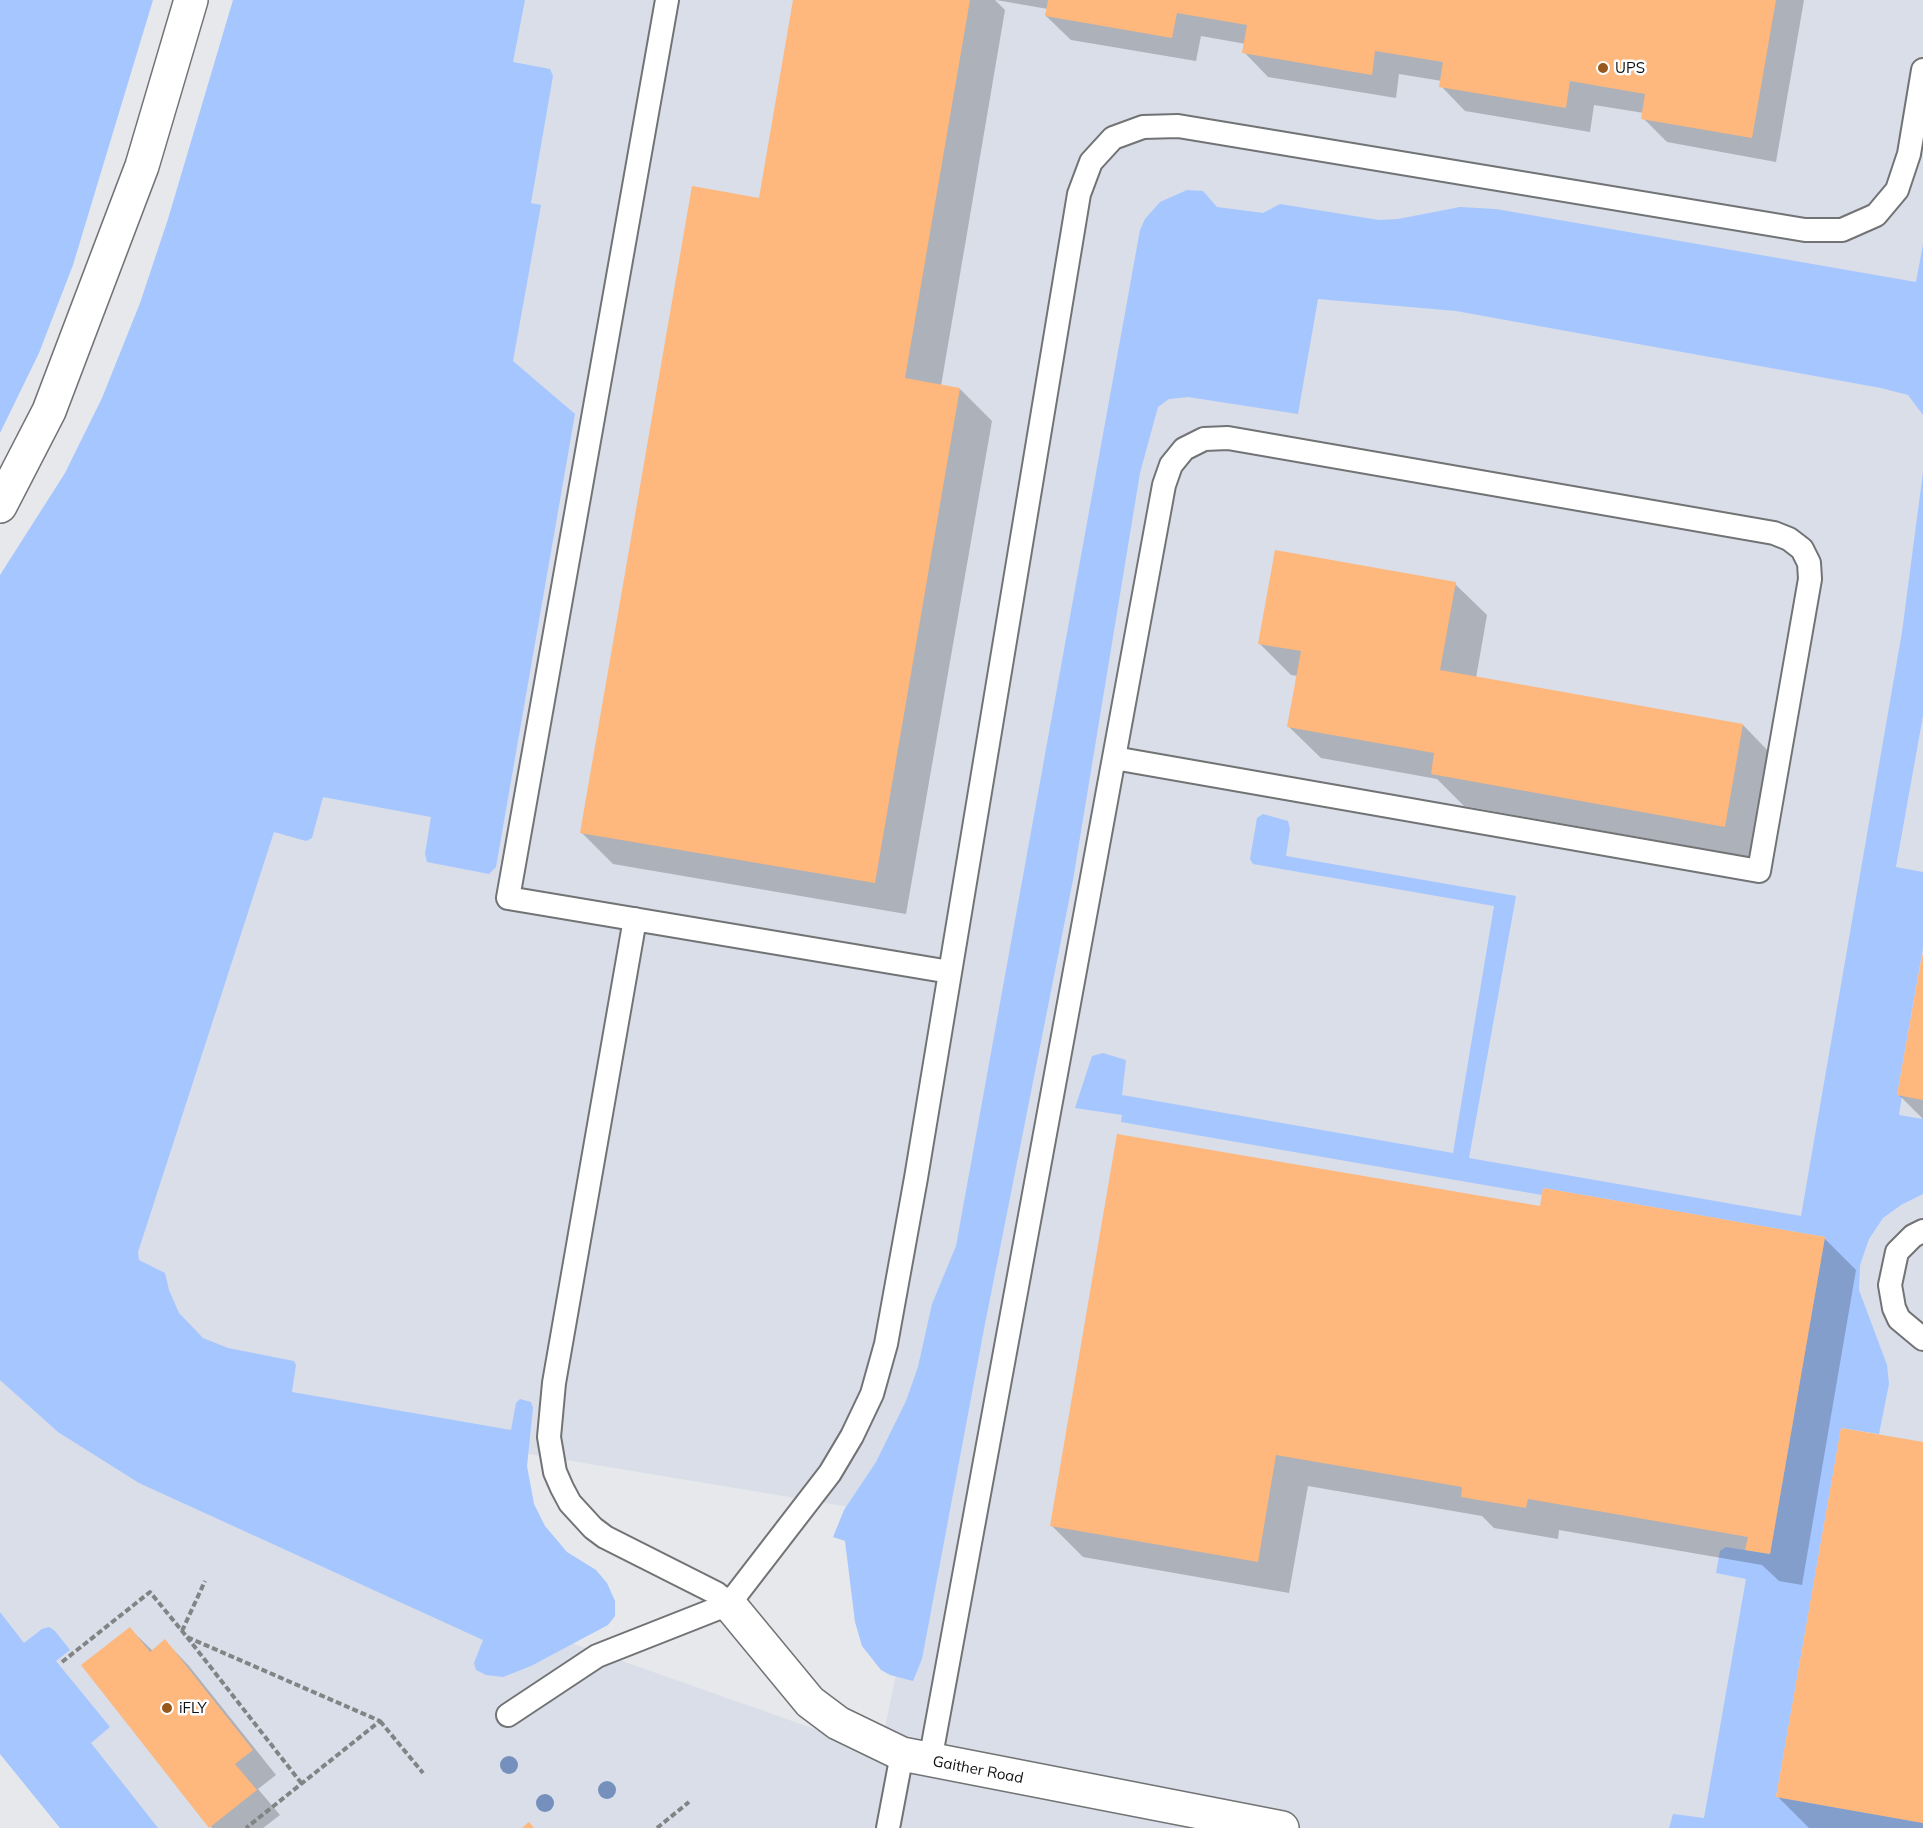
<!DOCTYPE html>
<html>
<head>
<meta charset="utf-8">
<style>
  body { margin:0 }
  canvas { display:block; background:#e6e8eb }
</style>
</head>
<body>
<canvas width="1923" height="1828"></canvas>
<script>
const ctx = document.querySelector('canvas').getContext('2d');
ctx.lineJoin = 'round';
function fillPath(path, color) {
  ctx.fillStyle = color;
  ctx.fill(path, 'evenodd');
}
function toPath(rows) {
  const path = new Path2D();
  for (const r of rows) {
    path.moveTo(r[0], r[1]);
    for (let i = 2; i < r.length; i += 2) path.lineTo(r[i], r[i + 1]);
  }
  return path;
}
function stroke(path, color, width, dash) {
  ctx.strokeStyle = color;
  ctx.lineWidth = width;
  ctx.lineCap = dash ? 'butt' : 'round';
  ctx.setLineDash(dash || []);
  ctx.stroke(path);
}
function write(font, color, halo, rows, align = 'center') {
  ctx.font = font + ' Mulish,sans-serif';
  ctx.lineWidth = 5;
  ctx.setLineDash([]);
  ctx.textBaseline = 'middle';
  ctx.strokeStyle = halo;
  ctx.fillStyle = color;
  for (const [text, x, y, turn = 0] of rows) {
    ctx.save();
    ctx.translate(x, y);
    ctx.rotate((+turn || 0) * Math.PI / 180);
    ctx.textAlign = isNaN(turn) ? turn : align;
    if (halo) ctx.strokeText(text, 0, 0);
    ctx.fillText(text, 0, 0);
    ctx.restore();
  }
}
const built = toPath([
  [523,0,1923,0,1923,615,1875,899,1923,907,1923,1828,77,1828,0,1735,0,1327,554,1637,880,1752,928,1520,192,1398,83,1258],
  [1923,716,1923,872,1896,868]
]);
const green = toPath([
  [0,0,153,0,73,265,39,353,0,433],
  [233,0,525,0,513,62,550,69,553,76,531,203,541,205,513,361,575,414,496,867,489,874,427,862,425,854,431,817,323,797,312,838,306,841,274,832,138,1252,139,1260,165,1273,169,1290,179,1313,203,1338,228,1348,294,1361,296,1365,292,1392,511,1430,516,1403,520,1399,531,1402,533,1408,527,1466,534,1504,545,1526,567,1552,596,1570,607,1583,615,1601,615,1616,608,1625,531,1666,503,1677,486,1675,476,1670,474,1663,483,1640,139,1483,58,1432,0,1380,0,575,65,473,102,398,140,303,168,219],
  [1187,190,1203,191,1217,207,1263,213,1280,204,1379,220,1398,219,1460,207,1496,209,1916,282,1923,244,1923,415,1908,395,1881,388,1456,311,1318,299,1298,414,1188,397,1169,399,1158,407,1140,473,1073,880,984,1329,922,1659,913,1681,890,1675,881,1670,862,1646,855,1622,845,1541,833,1537,844,1510,876,1462,906,1401,918,1367,932,1304,956,1246,1140,230,1145,219,1160,202],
  [1923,472,1923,716,1896,867,1923,872,1923,948,1897,1095,1902,1096,1899,1115,1923,1119,1923,1194,1901,1205,1883,1218,1869,1239,1860,1265,1859,1290,1887,1365,1889,1384,1879,1434,1841,1428,1776,1797,1923,1823,1923,1828,1669,1828,1673,1814,1704,1818,1746,1579,1716,1573,1720,1551,1726,1547,1770,1554,1825,1237,1543,1188,1542,1195,1121,1122,1122,1115,1075,1108,1092,1056,1103,1053,1126,1060,1122,1095,1453,1153,1494,906,1253,864,1250,859,1257,818,1263,814,1288,821,1290,829,1286,856,1516,896,1469,1158,1801,1216,1902,632],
  [0,1612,24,1643,42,1629,49,1627,55,1631,70,1650,56,1661,110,1727,91,1743,158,1828,60,1828,0,1754]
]);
const shadow = toPath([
  [795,0,995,0,1005,10,941,386,960,389,992,421,906,914,613,864,581,832,760,199],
  [996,0,1804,0,1776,162,1667,142,1643,118,1644,113,1594,105,1590,132,1465,111,1441,86,1442,81,1399,74,1396,98,1268,77,1244,52,1246,44,1201,36,1196,61,1071,40,1046,16,1048,9],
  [1455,584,1487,615,1476,678,1743,725,1774,757,1756,858,1464,806,1437,779,1321,758,1289,727,1298,676,1291,675,1259,643],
  [1923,957,1923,1119,1899,1095],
  [1541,1208,1824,1238,1856,1270,1802,1585,1779,1581,1762,1565,1559,1530,1558,1539,1494,1528,1482,1516,1308,1486,1289,1593,1083,1557,1051,1525],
  [1923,1443,1923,1828,1809,1828,1778,1797],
  [130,1629,153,1651,165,1641,189,1666,276,1775,258,1789,280,1815,263,1828,212,1828,83,1665]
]);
const building = toPath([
  [793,0,970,0,905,378,960,388,875,883,580,833,692,186,759,198],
  [1048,0,1776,0,1752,138,1641,119,1645,94,1570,81,1566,108,1439,87,1443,62,1375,51,1372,75,1242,53,1247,25,1177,13,1172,38,1045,16],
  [1275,550,1456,582,1440,670,1743,724,1725,827,1431,774,1434,753,1287,727,1301,651,1258,644],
  [1922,955,1923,955,1923,1100,1897,1095],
  [1117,1134,1540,1206,1543,1188,1825,1237,1770,1554,1745,1550,1748,1537,1528,1499,1526,1508,1461,1497,1462,1487,1276,1455,1258,1562,1050,1526],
  [1841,1428,1923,1442,1923,1823,1776,1797],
  [130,1627,150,1652,165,1639,253,1750,235,1764,257,1790,209,1828,81,1665],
  [529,1822,534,1828,522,1828]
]);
const path = toPath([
  [182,1631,205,1581],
  [187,1637,302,1784],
  [62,1662,150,1592,187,1637,380,1721,246,1828],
  [380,1721,423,1773],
  [657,1828,689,1802]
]);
const service = toPath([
  [667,0,508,898,950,972],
  [635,919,554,1383,549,1437,555,1472,562,1488,570,1503,593,1528,605,1537,716,1593,729,1604],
  [1923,1231,1913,1236,1897,1252,1890,1285,1894,1308,1899,1319,1923,1339],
  [508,1715,597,1656,729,1604,830,1473,852,1436,872,1394,886,1344,916,1178,1079,194,1091,162,1113,138,1143,127,1178,126,1805,230,1842,230,1876,215,1897,190,1909,154,1923,70],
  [930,1761,1164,485,1171,465,1184,449,1204,439,1228,438,1774,533,1789,539,1802,549,1809,563,1810,579,1759,871,1114,758],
  [888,1828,902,1754]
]);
const minor = toPath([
  [729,1604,810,1702,838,1723,902,1754,1282,1828]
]);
const motorway = toPath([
  [0,506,49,411,142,166,191,0]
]);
const trees = [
  [509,1765],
  [607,1790],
  [545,1803]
];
const markers = [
  [1603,68,6,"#96581c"],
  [167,1708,6,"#96581c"]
];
const poiNames = [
  ["UPS",1615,68],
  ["iFLY",179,1708]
];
const streetNames = [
  ["Gaither Road",978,1770,11]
];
fillPath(built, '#d9dee8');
fillPath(green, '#a6c6ff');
fillPath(shadow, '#0003');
fillPath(building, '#feb77c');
stroke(service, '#717375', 26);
stroke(minor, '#717375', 36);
stroke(motorway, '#717375', 36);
stroke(path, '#828385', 4, [6, 3]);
stroke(service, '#fff', 22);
stroke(minor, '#fff', 33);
stroke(motorway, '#fff', 33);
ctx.fillStyle = '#7690be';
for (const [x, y] of trees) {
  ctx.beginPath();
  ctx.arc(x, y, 9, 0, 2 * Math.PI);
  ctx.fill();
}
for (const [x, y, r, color] of markers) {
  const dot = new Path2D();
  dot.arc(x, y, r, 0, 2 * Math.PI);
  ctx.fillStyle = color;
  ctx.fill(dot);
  stroke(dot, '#fff', 2);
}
write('15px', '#0f1011', '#fff', poiNames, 'left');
write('15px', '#0f1011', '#fff', streetNames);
</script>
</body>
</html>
